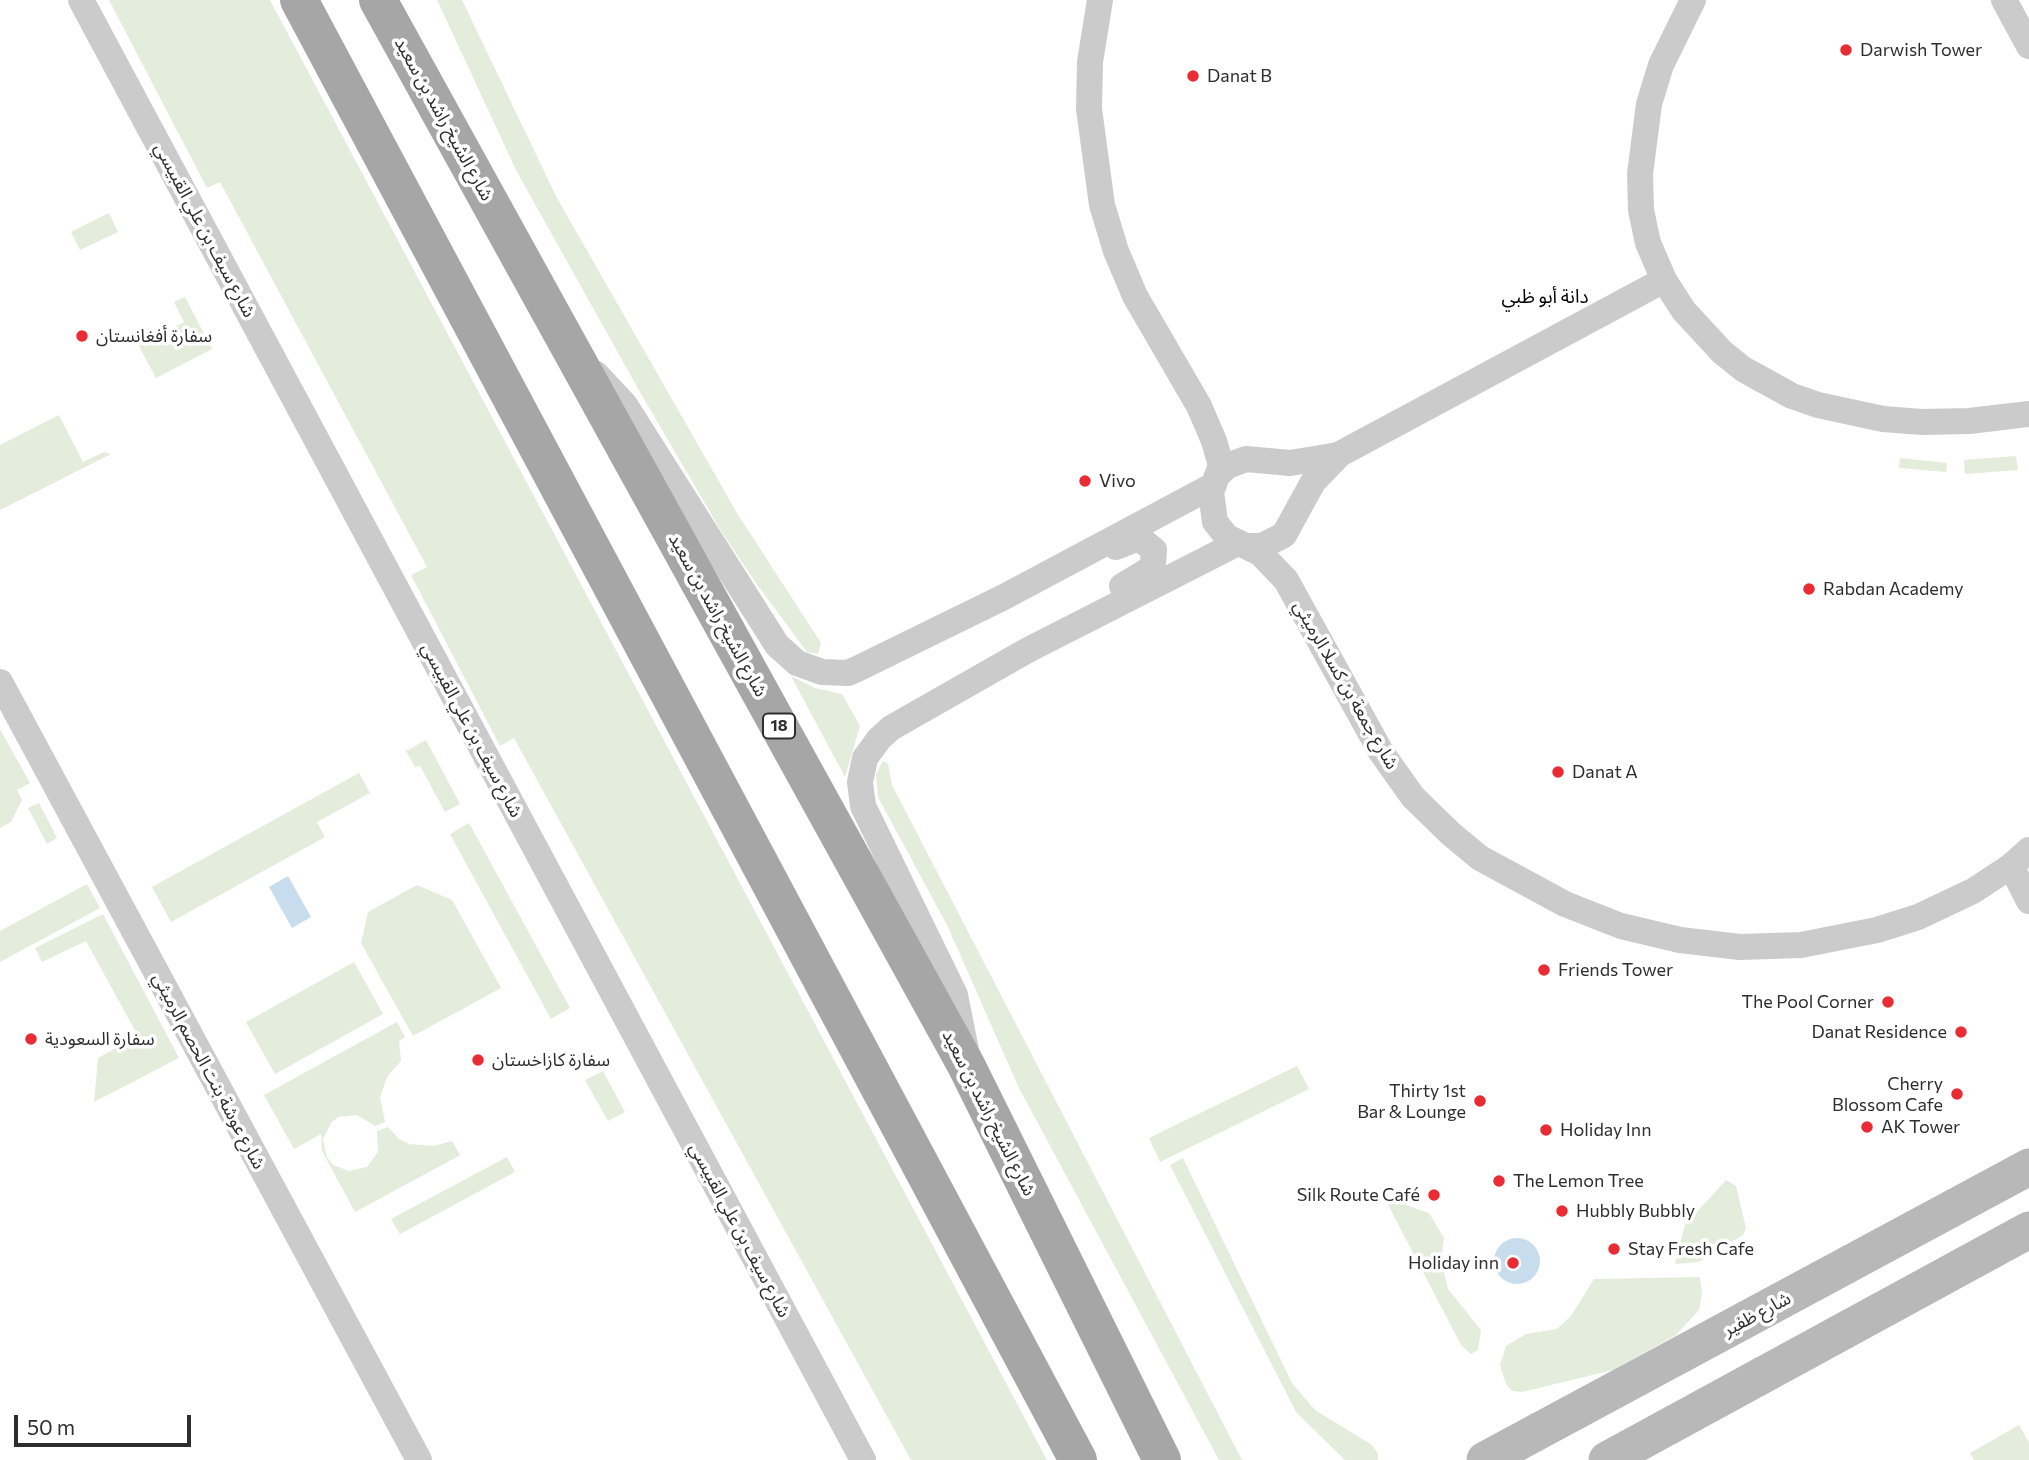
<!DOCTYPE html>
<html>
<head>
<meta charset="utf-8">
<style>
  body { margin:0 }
  #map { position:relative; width:2029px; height:1460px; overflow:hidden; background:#fff; font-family:Commissioner,sans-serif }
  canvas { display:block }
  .scale { position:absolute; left:14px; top:1415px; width:177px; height:32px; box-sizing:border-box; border:4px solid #2e2e2e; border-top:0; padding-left:9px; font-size:21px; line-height:24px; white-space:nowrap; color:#2e2e2e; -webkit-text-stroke:5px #fff; paint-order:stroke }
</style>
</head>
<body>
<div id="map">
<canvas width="2029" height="1460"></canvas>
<div class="scale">50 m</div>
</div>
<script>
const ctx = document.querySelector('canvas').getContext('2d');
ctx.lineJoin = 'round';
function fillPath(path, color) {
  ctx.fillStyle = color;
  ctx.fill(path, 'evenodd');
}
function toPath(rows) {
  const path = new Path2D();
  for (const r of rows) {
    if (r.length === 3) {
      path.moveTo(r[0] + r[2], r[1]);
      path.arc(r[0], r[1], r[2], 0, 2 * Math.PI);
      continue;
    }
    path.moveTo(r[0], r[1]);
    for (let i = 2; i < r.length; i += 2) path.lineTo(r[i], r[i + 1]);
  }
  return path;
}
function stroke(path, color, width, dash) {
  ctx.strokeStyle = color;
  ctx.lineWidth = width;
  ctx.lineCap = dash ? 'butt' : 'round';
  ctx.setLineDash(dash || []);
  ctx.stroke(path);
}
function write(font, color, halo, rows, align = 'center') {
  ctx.font = font + ' Commissioner,"Noto Sans Arabic",sans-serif';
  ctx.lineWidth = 7;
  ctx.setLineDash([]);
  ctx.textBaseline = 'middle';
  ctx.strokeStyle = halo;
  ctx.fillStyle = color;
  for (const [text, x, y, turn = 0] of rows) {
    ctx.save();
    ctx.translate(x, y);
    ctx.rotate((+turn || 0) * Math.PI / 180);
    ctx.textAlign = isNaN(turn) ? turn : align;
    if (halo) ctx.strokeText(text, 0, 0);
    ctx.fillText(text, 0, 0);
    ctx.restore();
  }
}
const green = toPath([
  [109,0,270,0,1047,1460,911,1460,514,738,500,746,411,575,427,567,220,182,207,188],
  [437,0,462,0,557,198,737,513,821,643,818,654,807,652,756,583,721,531,640,392,517,172],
  [109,213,118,232,80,250,71,232],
  [185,297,212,349,156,378,139,346,184,322,174,302],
  [59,415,83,462,104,452,111,454,0,510,0,445],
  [2016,456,2018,470,1965,474,1964,460],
  [1900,458,1947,463,1946,472,1899,468],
  [791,676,815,688,842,694,860,726,845,777],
  [0,729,30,783,17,790,22,800,11,822,0,828],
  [426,740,460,804,445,812,420,766,415,767,406,751],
  [883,761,888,764,892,785,1242,1460,1219,1460,1019,1088,948,927,878,797,876,774],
  [359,773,370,793,317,822,325,837,171,922,152,887],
  [39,803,57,838,47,844,28,808],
  [469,823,570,1008,551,1019,450,834],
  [87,884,100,908,0,962,0,931],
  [417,885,452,900,501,988,413,1036,361,943,368,912],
  [103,914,179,1058,94,1102,98,1058,138,1036,86,941,42,962,35,948],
  [354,962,383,1014,275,1074,246,1022],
  [397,1022,405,1037,399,1041,401,1061,387,1077,380,1097,385,1122,375,1126,357,1115,338,1117,331,1123,323,1139,327,1157,333,1165,349,1171,367,1167,378,1152,377,1131,388,1127,399,1139,409,1144,434,1146,452,1141,460,1155,466,1152,355,1212,322,1151,321,1134,294,1149,264,1095],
  [1297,1066,1309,1089,1160,1162,1149,1138],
  [603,1071,625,1112,608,1121,585,1080],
  [507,1157,515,1172,400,1234,391,1219],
  [1183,1158,1292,1383,1315,1410,1372,1445,1378,1454,1378,1460,1345,1460,1296,1412,1170,1165],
  [1726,1180,1736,1186,1746,1228,1743,1235,1698,1262,1675,1264,1685,1225],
  [1384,1197,1429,1213,1444,1238,1441,1260,1448,1289,1481,1330,1478,1350,1471,1354,1461,1345],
  [1700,1277,1702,1294,1699,1310,1676,1335,1613,1370,1522,1392,1512,1391,1506,1384,1500,1365,1506,1346,1526,1334,1557,1329,1571,1316,1594,1279],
  [2019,1425,2029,1443,2029,1460,1974,1460,1970,1453]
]);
const water = toPath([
  [288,876,311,917,292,928,269,887],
  [1517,1261,23]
]);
const street = toPath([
  [81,0,863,1460],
  [1100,0,1090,62,1089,109,1102,205,1116,251,1135,296,1199,406,1214,441,1221,465,1211,492,1215,522,1227,537,1260,553,1286,580,1381,752,1413,797,1451,834,1480,858,1565,904,1621,926,1680,940,1740,947,1801,945,1877,930,1918,917,1973,891,2011,866,2029,850],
  [1693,0,1661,65,1649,104,1640,174,1641,210,1648,243,1664,280,1684,311,1722,352,1743,369,1792,396,1818,405,1883,419,1922,422,1969,421,2029,414],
  [2004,0,2029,46],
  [596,374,625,405,777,645,797,663,822,672,848,673,857,669,1004,597,1214,485],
  [1220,473,1227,466,1246,459,1290,463,1338,455],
  [1249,546,1262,546,1284,535,1313,482,1340,454,1664,280],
  [1116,547,1139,538,1154,550,1153,563,1150,569,1122,586],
  [0,682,419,1460],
  [2011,866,2029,901],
  [966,1050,955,995,863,806,860,782,865,758,879,739,891,728,1028,650,1238,543]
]);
const secondary = toPath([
  [1485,1460,2029,1167],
  [1607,1460,2029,1230]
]);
const primary = toPath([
  [299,0,1078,1460],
  [378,0,966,1065,1162,1460]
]);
const markers = [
  [1846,50,7,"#e92c34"],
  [1193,76,7,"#e92c34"],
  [82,336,7,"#e92c34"],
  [1085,481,7,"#e92c34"],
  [1809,589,7,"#e92c34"],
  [1558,772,7,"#e92c34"],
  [1544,970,7,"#e92c34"],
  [1888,1002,7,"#e92c34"],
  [1961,1032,7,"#e92c34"],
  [31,1039,7,"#e92c34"],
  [478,1060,7,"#e92c34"],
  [1957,1094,7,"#e92c34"],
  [1480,1101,7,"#e92c34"],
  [1867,1127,7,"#e92c34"],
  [1546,1130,7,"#e92c34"],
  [1499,1181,7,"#e92c34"],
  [1434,1195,7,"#e92c34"],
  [1562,1211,7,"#e92c34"],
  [1614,1249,7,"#e92c34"],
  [1513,1263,7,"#e92c34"]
];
const shields = [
  [779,726,32]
];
const shieldNames = [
  ["18",779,726]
];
const poiNames = [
  ["Darwish Tower",1860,50],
  ["Danat B",1207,76],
  ["سفارة أفغانستان",96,336],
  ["Vivo",1099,481],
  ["Rabdan Academy",1823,589],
  ["Danat A",1572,772],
  ["Friends Tower",1558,970],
  ["The Pool Corner",1874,1002,"right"],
  ["Danat Residence",1947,1032,"right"],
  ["سفارة السعودية",45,1039],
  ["سفارة كازاخستان",492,1060],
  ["Cherry",1943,1084,"right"],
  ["Blossom Cafe",1943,1105,"right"],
  ["Thirty 1st",1466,1091,"right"],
  ["Bar & Lounge",1466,1112,"right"],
  ["AK Tower",1881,1127],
  ["Holiday Inn",1560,1130],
  ["The Lemon Tree",1513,1181],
  ["Silk Route Café",1420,1195,"right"],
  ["Hubbly Bubbly",1576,1211],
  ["Stay Fresh Cafe",1628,1249],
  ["Holiday inn",1499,1263,"right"]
];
const streetNames = [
  ["شارع الشيخ راشد بن سعيد",444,119,61],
  ["شارع سيف بن علي القبيسي",205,230,62],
  ["شارع الشيخ راشد بن سعيد",718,615,61],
  ["شارع جمعة بن كسلا الرميثي",1346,685,60],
  ["شارع سيف بن علي القبيسي",472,730,62],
  ["شارع عوشة بنت الحصم الرميثي",209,1071,62],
  ["شارع الشيخ راشد بن سعيد",989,1113,63],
  ["شارع سيف بن علي القبيسي",740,1230,62],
  ["شارع ظفير",1757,1314,-28]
];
const neighbourhoodNames = [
  ["دانة أبو ظبي",1545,297]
];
fillPath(green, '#e4ecdb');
fillPath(water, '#c7dcec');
stroke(street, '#cbcbcb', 26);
stroke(secondary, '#b8b8b8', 37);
stroke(primary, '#a6a6a6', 38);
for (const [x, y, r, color] of markers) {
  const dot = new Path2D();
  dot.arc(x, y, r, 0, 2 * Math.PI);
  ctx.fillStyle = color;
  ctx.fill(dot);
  stroke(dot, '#fff', 2.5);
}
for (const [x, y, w] of shields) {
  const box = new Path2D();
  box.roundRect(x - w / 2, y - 12.5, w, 25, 5);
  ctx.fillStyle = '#fff';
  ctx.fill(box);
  stroke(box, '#2e2e2e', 2);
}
write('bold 16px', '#2e2e2e', null, shieldNames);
write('18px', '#2e2e2e', '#fff', poiNames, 'left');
write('18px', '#2e2e2e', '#fff', streetNames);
write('19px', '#000', '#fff', neighbourhoodNames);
</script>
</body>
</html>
